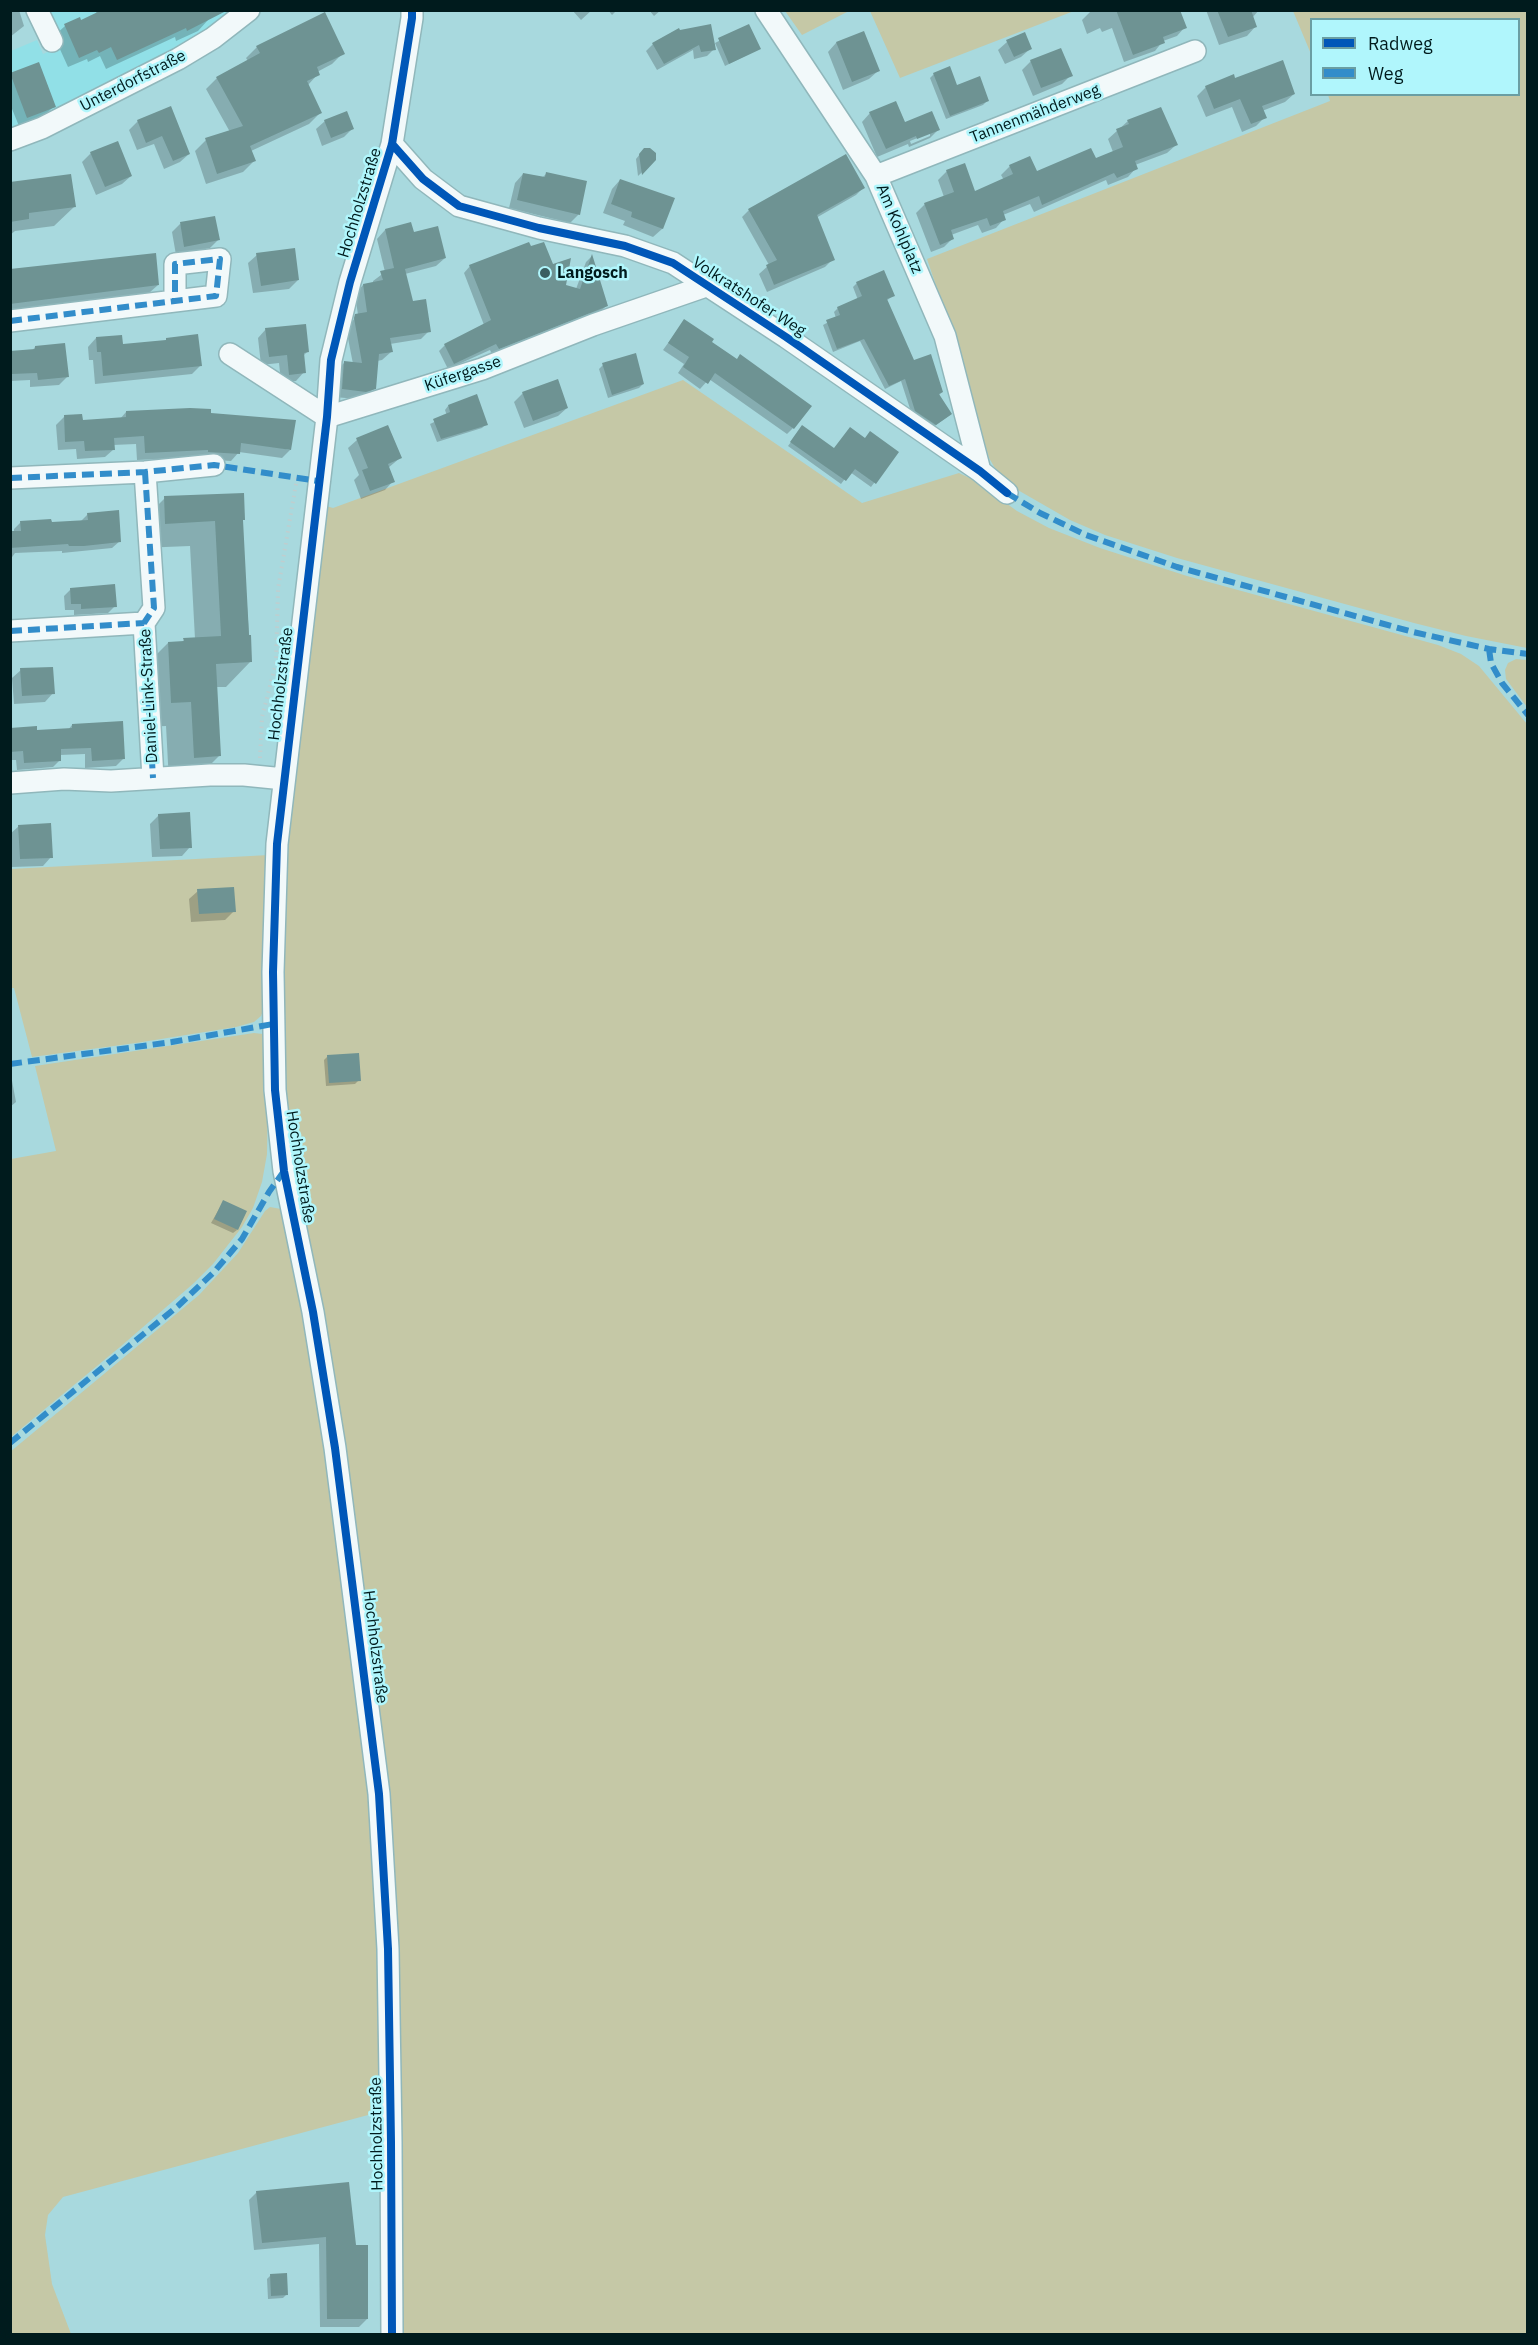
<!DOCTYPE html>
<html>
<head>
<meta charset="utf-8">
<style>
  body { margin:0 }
  #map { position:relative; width:1538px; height:2345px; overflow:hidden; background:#a8d9de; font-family:"IBM Plex Sans",sans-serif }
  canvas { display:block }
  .frame { position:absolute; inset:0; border:12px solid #001b1d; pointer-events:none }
  .legend { position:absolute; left:1310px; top:18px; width:210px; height:78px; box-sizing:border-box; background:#b0f6fc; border:2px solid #6a9ea3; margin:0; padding:8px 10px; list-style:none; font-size:18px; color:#001b1d }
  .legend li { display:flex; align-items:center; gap:12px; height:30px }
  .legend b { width:30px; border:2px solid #6a9ea3 }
</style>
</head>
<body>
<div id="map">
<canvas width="1538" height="2345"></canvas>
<div class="frame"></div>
<ul class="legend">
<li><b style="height:8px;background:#0057b8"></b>Radweg</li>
<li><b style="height:8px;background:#328dca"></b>Weg</li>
</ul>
</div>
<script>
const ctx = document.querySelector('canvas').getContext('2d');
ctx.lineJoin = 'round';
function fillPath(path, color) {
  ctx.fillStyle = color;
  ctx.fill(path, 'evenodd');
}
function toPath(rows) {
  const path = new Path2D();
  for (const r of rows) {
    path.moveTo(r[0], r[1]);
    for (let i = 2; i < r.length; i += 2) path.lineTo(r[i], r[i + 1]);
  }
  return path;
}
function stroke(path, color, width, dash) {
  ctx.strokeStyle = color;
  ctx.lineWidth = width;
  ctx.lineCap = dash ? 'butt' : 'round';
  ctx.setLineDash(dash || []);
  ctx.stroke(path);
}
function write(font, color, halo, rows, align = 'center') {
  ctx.font = font + ' "IBM Plex Sans",sans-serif';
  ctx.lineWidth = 5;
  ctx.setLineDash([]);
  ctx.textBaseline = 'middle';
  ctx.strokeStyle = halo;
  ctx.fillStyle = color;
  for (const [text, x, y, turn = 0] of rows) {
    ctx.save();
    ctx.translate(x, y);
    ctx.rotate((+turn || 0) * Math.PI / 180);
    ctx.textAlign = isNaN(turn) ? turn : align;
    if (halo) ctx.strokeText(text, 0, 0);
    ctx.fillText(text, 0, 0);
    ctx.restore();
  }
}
const built = toPath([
  [43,11,234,11,202,36,130,71,75,103,11,129,11,51,37,40,43,54,64,45]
]);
const green = toPath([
  [785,11,849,11,802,35],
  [870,11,1074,11,900,78],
  [1293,11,1527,11,1527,648,1466,636,1414,623,1177,558,1105,535,1070,520,1016,489,999,475,989,458,953,336,927,259,1330,101,1328,95,1518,94,1518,20,1312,20,1311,54],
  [683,380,862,503,959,473,974,480,1017,511,1049,528,1100,548,1187,576,1438,645,1461,654,1479,666,1527,724,1527,2334,401,2334,396,1957,290,1153,282,1042,285,862,326,506,333,508],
  [1516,659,1527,660,1527,707,1506,679,1505,670,1508,663],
  [269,855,264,1009,261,1016,254,1022,236,1027,136,1043,32,1057,14,988,11,988,11,869],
  [254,1033,263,1034,265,1037,268,1101,267,1154,262,1182,253,1208,242,1227,213,1264,194,1283,120,1347,11,1437,11,1159,56,1151,35,1066],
  [270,1207,281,1209,283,1216,300,1291,330,1479,372,1811,377,1898,383,2111,63,2197,48,2215,45,2235,52,2284,71,2334,11,2334,10,1452,199,1295,238,1253,265,1211]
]);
const shadow = toPath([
  [10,10,19,10,24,26,10,37],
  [95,10,211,10,206,15,208,20,198,31,176,41,175,37,106,69,100,56,88,62,87,59,68,67,54,36,65,26,81,22,97,14],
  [572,10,592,10,581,20],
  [608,10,617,10,612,15],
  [649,10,661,10,654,16],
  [1092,10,1128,10,1185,27,1177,36,1163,41,1155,51,1124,62,1112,28,1102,32,1100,28,1087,34,1082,20],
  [1206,10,1259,10,1252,18,1255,27,1247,36,1219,45],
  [748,26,759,49,725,66,715,43],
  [678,30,714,49,707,56,694,59,693,50,657,70,646,51,653,44],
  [863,33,878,71,869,79,843,90,828,52,836,43],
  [1007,42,1030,49,1021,57,1005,64,998,50],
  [257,47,343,53,332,64,317,72,318,74,308,85,320,113,309,124,251,151,254,161,243,172,206,184,195,151,206,140,230,132,206,89,217,78,248,61,246,58],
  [1031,61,1071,75,1062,84,1033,96,1022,70],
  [11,74,54,106,45,115,19,126,10,104],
  [934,74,956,87,987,101,983,105,946,119,930,78],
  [1234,80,1294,94,1285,102,1262,111,1265,117,1256,126,1242,132,1232,107,1206,117,1197,96,1206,87],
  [170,108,189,154,180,162,164,169,154,144,137,150,129,130,138,121],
  [1161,108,1176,145,1167,153,1135,165,1136,168,1128,177,1108,185,1106,180,1034,212,1030,204,1003,215,1004,219,996,228,982,233,978,225,951,235,952,239,944,247,931,252,916,213,925,204,944,197,938,180,947,171,974,193,1004,180,1001,175,1010,166,1036,173,1095,160,1113,152,1108,139,1128,121],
  [870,113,904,124,938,130,930,138,909,147,908,144,877,157,862,122],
  [930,133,930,136,911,144,910,141],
  [325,121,352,129,344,137,322,146,316,129],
  [91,153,131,176,122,184,96,195,82,162],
  [640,154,655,160,638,176,636,159],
  [523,174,542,178,546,174,579,214,570,223,509,208,515,183],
  [620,180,673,199,662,229,653,237,623,225,625,221,603,213,612,189],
  [10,184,74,207,54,226,15,231,10,235],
  [863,188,856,195,816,218,833,259,825,267,767,292,759,274,769,265,742,217,749,210],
  [180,224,218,240,210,248,176,255,172,232],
  [385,230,413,234,445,258,436,266,405,274,412,302,429,331,421,339,390,344,391,352,382,360,377,361,374,388,366,397,357,399,334,397,336,371,344,363,353,364,346,328,358,315,355,294,363,285,373,284,373,281,385,272,377,239],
  [257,255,298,280,289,289,253,293,248,263],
  [592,256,606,306,600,312,492,354,490,350,448,369,439,351,445,345,484,325,464,273,470,266,552,266,564,286,576,289,586,262],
  [10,271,158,285,149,293,10,310],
  [857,283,893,296,886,301,913,362,942,392,938,396,950,415,932,428,912,415,901,381,885,389,860,341,833,352,823,325,836,318,834,312,838,308,858,300,853,287],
  [684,321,710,342,793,428,787,434,709,379,700,389,678,373,684,364,663,350],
  [266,329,307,352,303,356,304,372,296,381,281,382,279,363,261,365,258,338],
  [96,338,121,346,164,342,167,339,200,366,192,374,95,384,93,360,89,360,88,347],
  [35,347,67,377,59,385,30,387,30,380,10,381,10,353,32,351],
  [603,365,643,384,639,388,608,398,599,369],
  [523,393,567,408,558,416,524,428,514,402],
  [448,406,486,424,482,428,437,442,430,424,447,416,445,410],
  [126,412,290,450,282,458,239,452,231,461,201,459,201,457,137,460,136,444,113,445,114,449,105,457,77,459,76,449,58,450,56,425,64,417,81,421,120,419],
  [799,431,834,450,863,439,897,453,871,487,850,472,841,484,788,446],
  [357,440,400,458,388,468,393,481,385,490,361,499,354,480,359,475,348,448],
  [165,498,241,522,251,661,226,687,216,687,219,756,194,781,169,782,166,726,146,727,143,668,168,643,181,643,184,640,195,639,190,546,141,548,140,523],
  [88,514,120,541,112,548,62,553,62,551,15,553,10,560,10,533,14,532,14,529,21,522,50,524,81,521],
  [71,589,115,606,108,613,74,615,74,610,65,610,64,596],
  [21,670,53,693,45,702,14,704,12,678],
  [72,725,124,758,116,766,85,768,85,754,60,755,60,760,53,767,17,770,16,760,10,760,10,729,36,732,68,730],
  [159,815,190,847,182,856,152,857,150,824],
  [19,826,51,857,43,866,12,867,10,834],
  [198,891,234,911,225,920,191,922,189,899],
  [328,1056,359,1080,355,1084,326,1086,324,1060],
  [10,1070,16,1102,10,1107],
  [223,1202,237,1230,233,1233,211,1223],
  [257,2192,354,2246,367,2319,359,2327,320,2327,319,2244,254,2250,249,2200],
  [271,2275,287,2294,283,2298,268,2299,267,2279]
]);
const building = toPath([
  [102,10,228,10,187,31,186,28,117,60,111,47,99,53,97,50,79,58,64,24,80,17,81,20],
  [1116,10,1180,10,1187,28,1163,37,1165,43,1133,55],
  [1217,10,1251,10,1257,27,1228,37],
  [325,12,345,54,317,67,320,75,307,81,322,113,250,146,256,161,217,174,205,138,243,126,216,77,260,53,256,46],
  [711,24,716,50,701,52,699,45,664,64,652,43,679,28,680,30],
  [749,24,761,49,729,64,718,38],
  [864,31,880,71,852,82,836,42],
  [1025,32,1032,49,1014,57,1006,40],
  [1061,48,1073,76,1041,88,1030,60],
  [1283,60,1295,94,1262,106,1267,118,1251,124,1240,99,1214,109,1205,86,1234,74,1235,78],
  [39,62,56,107,27,118,10,73],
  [950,66,957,85,980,76,989,101,950,116,933,73],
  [896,101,905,122,932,111,940,130,917,139,916,136,886,149,869,112],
  [171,106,190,154,173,161,162,136,146,143,137,120],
  [1161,107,1178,145,1135,161,1138,169,1117,178,1114,173,1042,205,1039,196,1003,211,1006,220,990,226,987,218,951,230,954,239,940,245,924,203,954,192,946,170,965,163,975,191,1013,174,1009,165,1030,156,1037,171,1091,148,1096,158,1123,147,1116,129,1129,124,1127,120],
  [347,111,354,129,331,138,324,120],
  [118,141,132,176,105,187,90,152],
  [644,148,650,148,656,153,656,160,642,175,639,154],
  [846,154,865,188,817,215,835,260,774,285,766,265,777,260,748,209],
  [546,172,587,181,580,215,517,200,523,173,545,177],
  [71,174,76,207,29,213,29,219,10,222,10,182],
  [620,179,675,198,663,229,631,217,632,212,611,204],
  [215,216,220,240,184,247,180,222],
  [411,222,414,232,438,226,446,258,405,269,413,301,426,299,431,332,390,338,393,352,379,354,376,389,366,392,342,389,344,361,362,363,354,318,355,314,367,312,363,284,383,280,380,271,394,268,385,229],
  [529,242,531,246,544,242,553,264,571,258,566,285,580,289,592,254,608,306,499,349,496,344,454,364,444,344,491,320,469,265],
  [295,248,299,280,261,286,256,253],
  [156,253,159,285,10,304,10,269],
  [884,270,895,296,887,299,914,360,931,354,943,392,939,394,952,414,936,425,915,411,905,379,889,386,864,339,837,349,826,320,840,315,837,307,862,296,856,282],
  [684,319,714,339,712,342,737,359,740,354,812,406,794,429,715,373,708,384,683,367,689,357,668,343],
  [306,324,309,352,304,353,306,373,289,375,287,355,269,357,265,328],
  [198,334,202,366,103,376,101,352,97,352,96,337,122,335,123,344,166,340,166,338],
  [65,343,69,377,38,380,37,373,12,374,10,351,35,349,35,346],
  [636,353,644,384,612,395,602,363],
  [558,379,568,408,533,421,522,392],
  [477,394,488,425,441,439,433,419,450,412,448,405],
  [190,408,211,409,211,413,296,420,291,450,241,443,240,454,208,452,208,450,145,453,144,436,114,438,115,450,85,451,84,441,65,442,64,415,82,414,83,420,126,417,126,411],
  [388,425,402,458,388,464,395,482,370,491,362,470,368,468,356,438],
  [802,425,834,448,850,427,865,438,870,431,899,452,876,484,855,469,846,481,790,442],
  [244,493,245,520,243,520,249,635,251,635,252,662,216,664,221,756,194,758,191,702,171,703,168,642,184,641,183,638,221,636,215,521,165,524,164,496],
  [119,510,121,542,84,546,69,546,68,544,10,548,10,531,21,531,20,521,51,519,52,522,88,520,87,513],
  [115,584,117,607,81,609,81,604,71,604,70,588],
  [53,667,55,694,22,696,20,668],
  [123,721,125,759,92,761,91,748,61,749,61,761,24,763,23,751,10,752,10,728,37,726,37,730,72,728,72,724],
  [190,812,192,848,160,849,158,814],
  [51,823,53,858,20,859,18,825],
  [234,887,236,912,199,914,197,889],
  [359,1053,361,1081,329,1083,327,1055],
  [223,1200,247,1211,238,1230,214,1219],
  [349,2182,356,2245,368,2245,368,2319,327,2319,326,2237,262,2243,256,2191],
  [287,2273,288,2295,271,2296,270,2274]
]);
const path = toPath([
  [260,758,262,717,276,663,278,589,297,478]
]);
const minor = toPath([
  [37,10,52,41],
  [766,10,876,176,945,336,980,471],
  [10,140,42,128,178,59,213,38,249,10],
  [392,144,423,179,459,206,539,228,625,246,673,263,786,337,980,471,1007,493],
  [876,176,1195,51],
  [10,321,216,296,220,259,175,264,175,301],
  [230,354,327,417,482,369,593,325,706,286],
  [145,472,154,608,144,623,153,778],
  [10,478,145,472,214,465],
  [10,631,144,623],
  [10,783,64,779,111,781,210,775,244,775,284,779],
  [392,2334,391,2142,388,1949,379,1794,335,1448,313,1312,284,1171,275,1090,273,972,277,844,327,417,331,360,350,282,392,144,412,18,412,10]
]);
const quiet = toPath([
  [10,321,216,296,220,259,175,264,175,301],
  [145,472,154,608,144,623,153,778],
  [10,478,145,472,214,465,318,481],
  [1007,493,1040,513,1086,535,1177,567,1413,632,1489,649,1528,654],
  [10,631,144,623],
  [1489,649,1491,663,1502,683,1528,715],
  [10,1064,172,1042,273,1024],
  [10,1443,178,1306,214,1272,242,1239,269,1192,284,1171]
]);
const cycleway = toPath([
  [392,144,423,179,459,206,539,228,625,246,673,263,786,337,980,471,1007,493],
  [392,2334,391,2142,388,1949,379,1794,335,1448,313,1312,284,1171,275,1090,273,972,277,844,327,417,331,360,350,282,392,144,412,18,412,10]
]);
const markers = [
  [545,273,6,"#3b5e61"]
];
const streetNames = [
  ["Unterdorfstraße",133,81,-27],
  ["Tannenmähderweg",1035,114,-21],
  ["Hochholzstraße",360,203,-73],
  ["Am Kohlplatz",899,229,67],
  ["Volkratshofer Weg",749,297,33],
  ["Küfergasse",463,374,-19],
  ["Hochholzstraße",281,684,-83],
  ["Daniel-Link-Straße",149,696,-93],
  ["Hochholzstraße",300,1167,81],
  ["Hochholzstraße",375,1647,83],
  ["Hochholzstraße",377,2134,-91]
];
const poiNames = [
  ["Langosch",557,273]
];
fillPath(built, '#91e0e7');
fillPath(green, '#c5c8a6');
fillPath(shadow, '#0003');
fillPath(building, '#6e9393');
stroke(minor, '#90b7bb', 24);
stroke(path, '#bfcecf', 4, [1.5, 4.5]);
stroke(minor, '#f2f9fa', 21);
stroke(quiet, '#328dca', 6, [12, 6]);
stroke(cycleway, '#0057b8', 8);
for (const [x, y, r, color] of markers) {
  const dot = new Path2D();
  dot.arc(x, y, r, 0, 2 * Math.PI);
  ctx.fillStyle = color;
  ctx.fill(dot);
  stroke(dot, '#b0f6fc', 2);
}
write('16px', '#001b1d', '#b0f6fc', streetNames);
write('bold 16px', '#001b1d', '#b0f6fc', poiNames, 'left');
</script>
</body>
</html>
